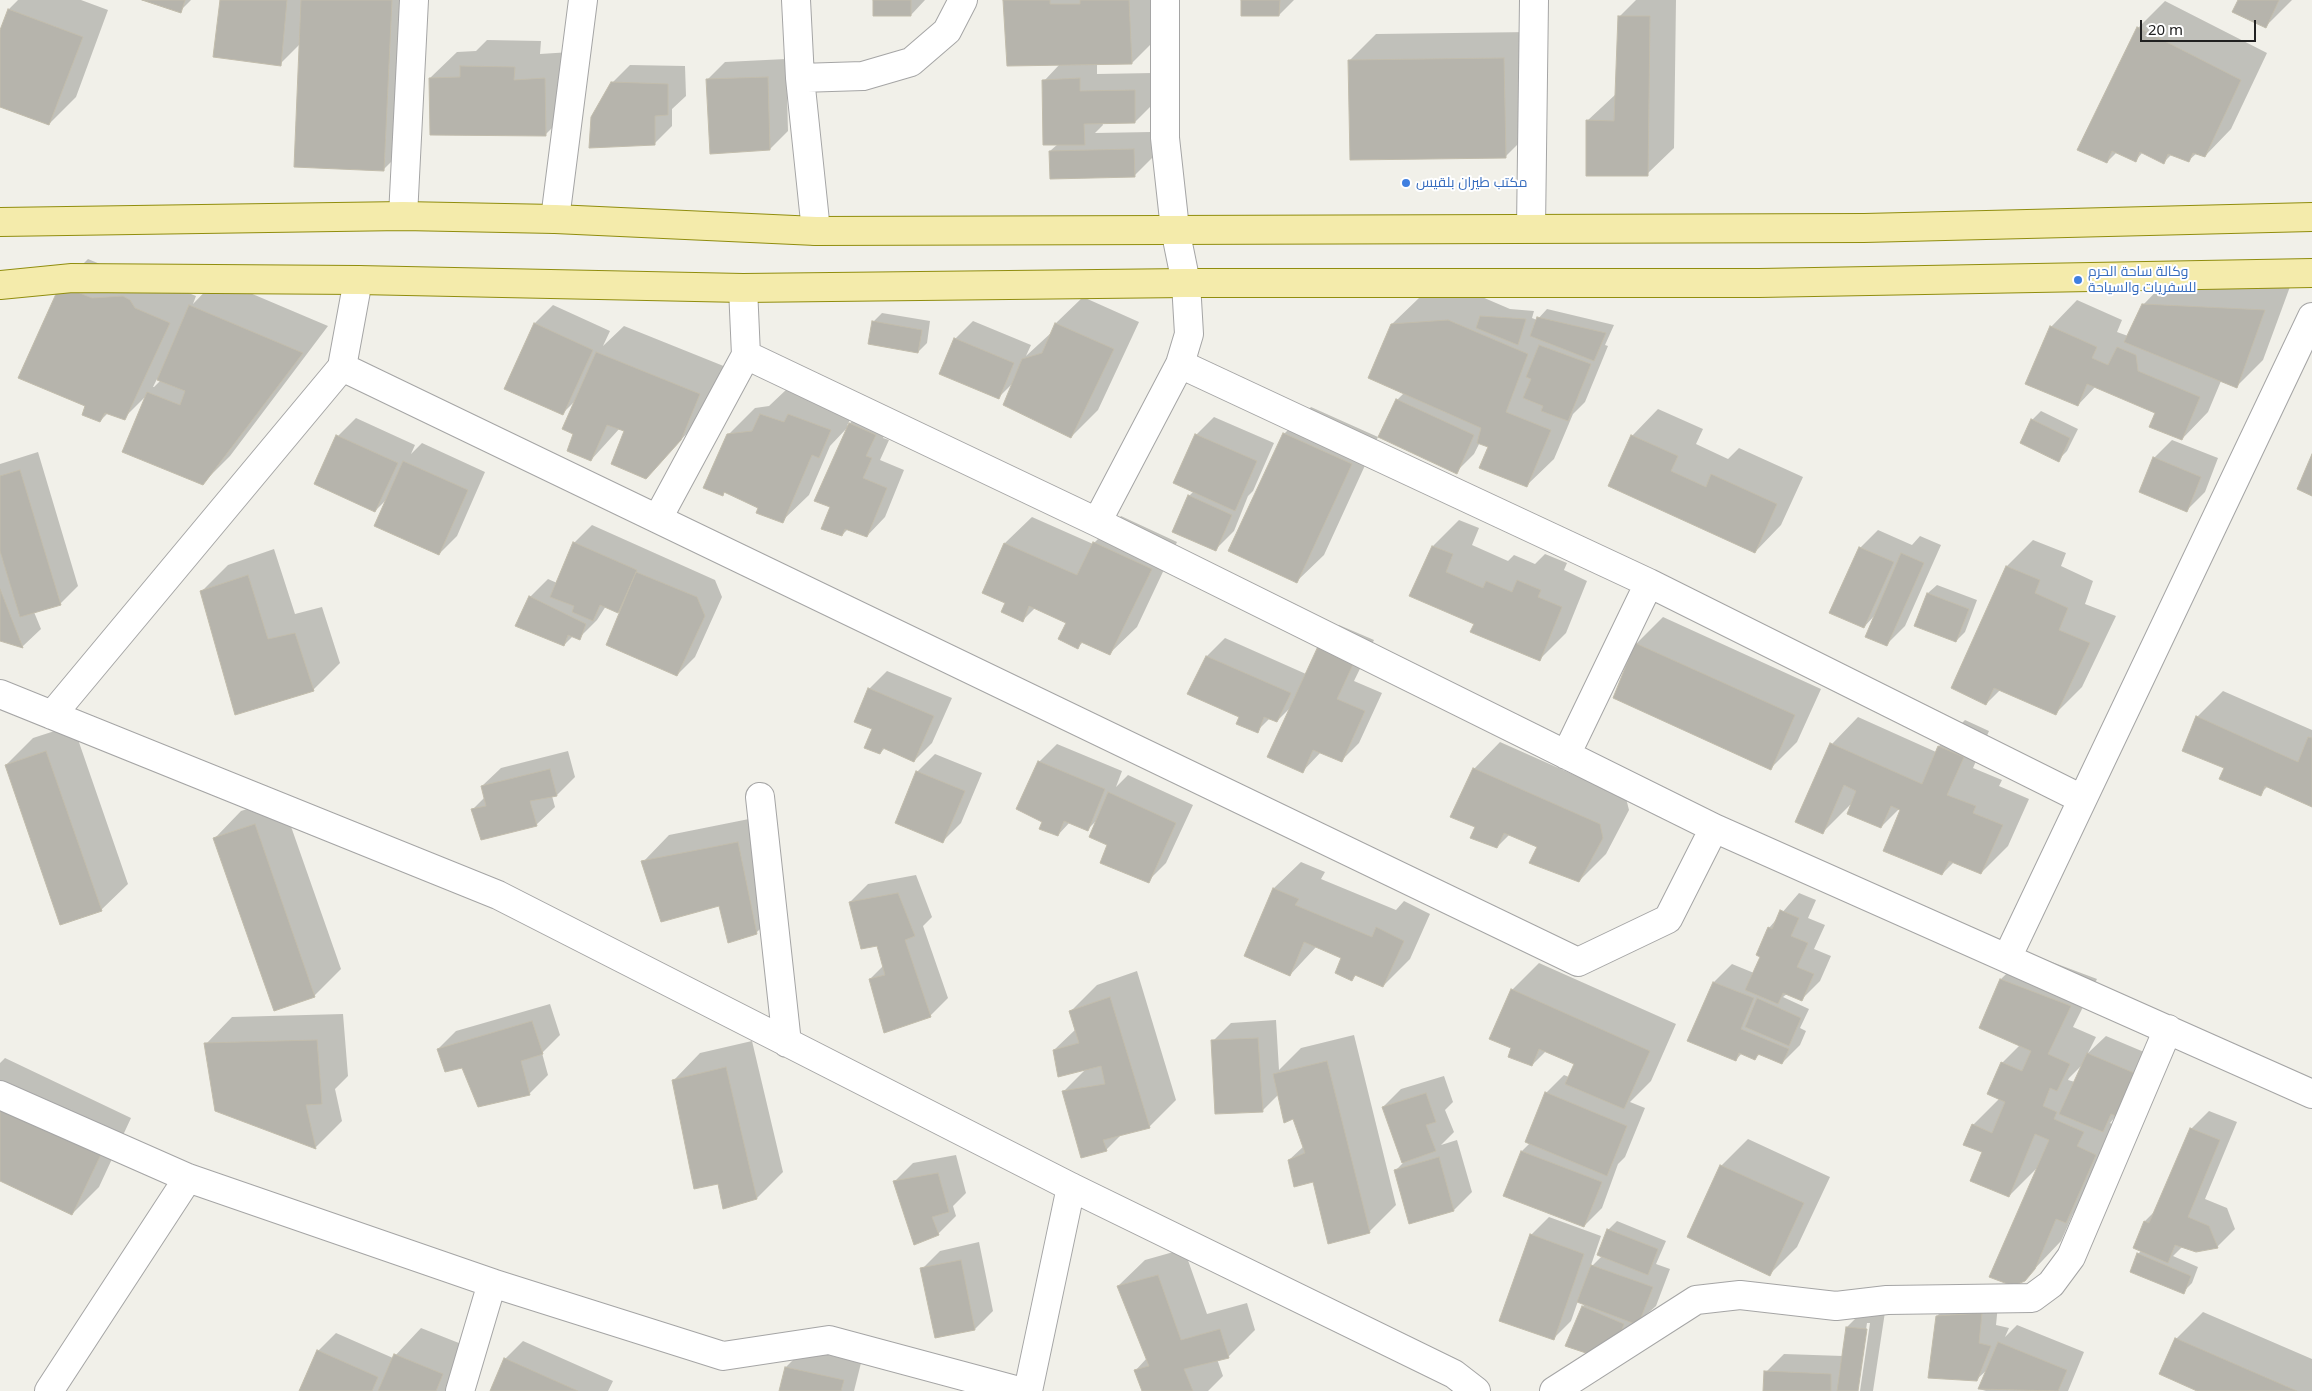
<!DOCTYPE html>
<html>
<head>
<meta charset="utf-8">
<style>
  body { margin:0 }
  #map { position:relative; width:2312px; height:1391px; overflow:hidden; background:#f1f0e9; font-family:"Noto Sans",sans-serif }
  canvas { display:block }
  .scale { position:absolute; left:2140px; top:20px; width:116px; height:22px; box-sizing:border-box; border:2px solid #212121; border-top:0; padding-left:6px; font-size:15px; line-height:18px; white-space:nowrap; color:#212121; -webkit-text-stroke:4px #fff; paint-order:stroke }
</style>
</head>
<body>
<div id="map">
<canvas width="2312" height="1391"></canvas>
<div class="scale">20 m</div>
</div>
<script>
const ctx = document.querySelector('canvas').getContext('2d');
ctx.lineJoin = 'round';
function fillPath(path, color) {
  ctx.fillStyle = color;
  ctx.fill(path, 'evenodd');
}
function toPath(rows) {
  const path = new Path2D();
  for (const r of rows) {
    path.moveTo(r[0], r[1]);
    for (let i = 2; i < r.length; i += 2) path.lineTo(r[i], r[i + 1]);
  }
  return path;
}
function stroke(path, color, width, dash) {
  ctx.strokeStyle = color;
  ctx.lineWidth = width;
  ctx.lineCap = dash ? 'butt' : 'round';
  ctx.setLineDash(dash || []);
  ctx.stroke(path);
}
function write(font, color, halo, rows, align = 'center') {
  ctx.font = font + ' "Noto Sans",Cairo,sans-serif';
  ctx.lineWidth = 4;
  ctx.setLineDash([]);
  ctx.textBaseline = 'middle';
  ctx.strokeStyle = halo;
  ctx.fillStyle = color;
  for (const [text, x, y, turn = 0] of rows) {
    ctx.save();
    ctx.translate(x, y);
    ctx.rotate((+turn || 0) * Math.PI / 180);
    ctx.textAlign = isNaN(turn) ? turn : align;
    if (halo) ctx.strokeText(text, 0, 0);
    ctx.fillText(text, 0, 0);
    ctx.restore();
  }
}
const shadow = toPath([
  [18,0,81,0,108,10,76,97,49,124,0,105,0,33,9,9],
  [146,0,191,0,180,11],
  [221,0,417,0,410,143,384,169,300,44,280,64],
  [874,0,925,0,911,15],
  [1005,0,1157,0,1159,36,1132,63,1097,63,1097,74,1153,73,1153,104,1135,122,1102,122,1103,125,1095,133,1151,132,1152,158,1134,176,1050,151,1058,144,1044,81,1060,64],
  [1242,0,1294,0,1279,15],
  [1636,0,1676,0,1674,148,1647,174,1587,121,1616,94,1619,17],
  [2239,0,2292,0,2265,27],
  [2165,1,2267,53,2231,129,2205,156,2197,153,2188,161,2172,154,2164,162,2143,152,2136,160,2117,152,2107,162,2079,150,2138,28],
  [1530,32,1532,130,1505,157,1349,61,1376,34],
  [487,40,541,41,540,54,571,52,572,108,546,134,430,78,457,52,476,51],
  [786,59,788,131,770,149,707,80,725,62],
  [630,65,685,66,686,96,672,109,672,126,654,144,612,83],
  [88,259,119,272,161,282,196,296,193,304,217,279,328,326,230,456,203,483,146,396,124,418,108,413,100,421,87,405,61,286],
  [157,379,161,380,154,387,153,387],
  [2169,278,2291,284,2263,360,2236,387,2221,381,2208,412,2182,439,2157,412,2096,386,2078,405,2051,327,2077,300,2122,320,2117,332,2128,336,2143,305],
  [1475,294,1510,309,1534,311,1532,318,1537,320,1547,309,1614,325,1605,345,1608,346,1585,402,1573,414,1554,459,1527,485,1490,446,1480,442,1474,454,1456,472,1397,400,1404,393,1392,324,1419,298],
  [1083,297,1139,322,1098,410,1071,437,1014,382,998,398,955,339,973,321,1031,345,1026,356,1052,332,1056,323],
  [553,305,610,331,603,346,624,326,726,367,707,412,646,477,626,430,620,428,591,460,575,433,576,400,562,414,506,389,535,323],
  [882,313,930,321,927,343,918,352,873,322],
  [788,388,857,404,847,426,868,406,893,417,883,438,889,440,880,460,904,470,885,517,867,536,848,529,842,535,832,507,847,428,830,446,809,495,782,521,760,507,725,492,722,495,728,435,755,408,769,406],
  [1311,407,1378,437,1324,555,1297,581,1284,434],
  [1658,409,1703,429,1696,444,1728,459,1739,448,1803,477,1781,525,1755,552,1632,436],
  [2041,411,2078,429,2067,451,2058,460,2032,420],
  [1214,417,1274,443,1253,491,1248,496,1234,531,1216,549,1189,496,1194,491,1196,435],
  [356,418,415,445,411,454,422,443,485,472,457,536,439,554,387,499,375,511,338,436],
  [2172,440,2218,458,2205,492,2187,510,2154,458],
  [38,452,78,586,60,604,34,612,41,629,23,646,0,639,0,464],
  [1121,516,1177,542,1137,627,1110,653,1083,642,1078,647,1068,623,1036,607,1023,620,1007,603,983,593,1005,543,1032,517,1093,544],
  [1459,520,1479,528,1472,545,1508,561,1514,555,1535,564,1545,554,1567,563,1564,570,1587,581,1566,633,1539,660,1476,623,1411,595,1433,546],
  [592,525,715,580,722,597,695,657,677,675,621,613,606,606,597,620,579,638,573,636,564,645,530,597,548,579,557,583,574,543],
  [1878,530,1912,545,1920,536,1941,545,1905,626,1887,644,1876,614,1864,627,1860,548],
  [2033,540,2066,553,2061,566,2093,581,2085,604,2116,616,2082,687,2056,713,2000,690,1986,704,1953,687,2007,566],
  [274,549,295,614,322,607,340,663,313,690,201,592,228,565],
  [1937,585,1977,600,1965,632,1956,641,1916,625,1928,593],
  [1663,617,1821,689,1797,742,1771,768,1614,698,1637,643],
  [1339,625,1374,640,1354,681,1382,693,1359,743,1341,761,1321,752,1302,772,1291,707,1277,721,1270,718,1257,731,1240,717,1188,694,1207,656,1225,638,1306,674,1321,643],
  [887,671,952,698,932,743,914,761,885,748,880,753,874,729,869,689],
  [2223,691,2312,730,2312,806,2268,786,2260,794,2226,768,2197,717],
  [1858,717,1936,752,1939,746,1965,720,1989,731,1973,768,2002,780,1999,786,2029,799,2008,846,1981,873,1954,862,1942,874,1900,808,1881,827,1853,802,1823,832,1832,744],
  [73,725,128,884,101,910,6,765,33,738],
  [1500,742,1626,798,1629,810,1606,854,1579,881,1539,846,1510,834,1497,847,1476,826,1474,769],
  [1057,744,1122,771,1116,787,1128,775,1193,805,1166,863,1148,881,1109,845,1098,819,1088,829,1070,822,1058,835,1044,822,1039,762],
  [568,751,575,777,557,795,552,796,555,807,536,825,473,809,485,797,482,786,501,768],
  [935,754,982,773,961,823,943,841,917,772],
  [281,798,341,969,314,996,215,838,241,811],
  [764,816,783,906,756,933,719,905,643,862,669,835],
  [1301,862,1325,872,1321,879,1396,910,1404,901,1430,914,1410,959,1383,986,1357,974,1352,979,1343,957,1317,946,1290,975,1246,955,1274,888],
  [916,875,932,917,923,926,948,998,930,1016,870,979,884,965,878,944,850,902,868,884],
  [1799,893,1816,900,1808,918,1825,925,1814,949,1831,956,1820,981,1802,999,1788,993,1783,997,1809,1009,1800,1028,1806,1031,1800,1045,1782,1063,1760,1054,1755,1058,1742,1053,1736,1060,1688,1041,1714,982,1732,964,1754,973,1762,956,1769,928],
  [2028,953,2097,979,2073,1027,2096,1037,2088,1053,2106,1036,2163,1060,2110,1123,2122,1128,2092,1194,2073,1214,2061,1241,2025,1279,2039,1166,2009,1196,1984,1151,1973,1125,2000,1098,2002,1063,2020,1045,1980,1028,2001,979],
  [2083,1064,2075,1082,2068,1080,2069,1078],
  [1539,963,1676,1024,1651,1081,1630,1102,1645,1108,1625,1157,1618,1164,1602,1208,1584,1226,1522,1151,1530,1143,1546,1093,1564,1075,1569,1077,1576,1063,1546,1051,1532,1065,1513,1048,1512,990],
  [1137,971,1176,1100,1149,1127,1123,1133,1107,1149,1082,1156,1064,1091,1087,1068,1054,1050,1076,1029,1070,1012,1097,985],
  [550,1004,560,1035,542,1053,548,1075,530,1093,478,1106,463,1066,438,1049,456,1031],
  [343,1014,348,1076,335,1089,342,1121,316,1147,216,1110,206,1044,232,1017],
  [1276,1020,1279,1070,1301,1048,1354,1035,1396,1205,1369,1232,1289,1160,1304,1146,1294,1118,1279,1094,1262,1111,1213,1041,1231,1023],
  [752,1041,783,1172,757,1198,719,1182,674,1080,700,1053],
  [5,1058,131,1118,99,1187,72,1214,0,1180,0,1063],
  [1444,1076,1453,1102,1445,1110,1454,1132,1441,1145,1457,1140,1472,1192,1454,1210,1395,1171,1403,1163,1383,1107,1401,1089],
  [2209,1111,2237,1122,2205,1199,2227,1208,2235,1229,2217,1247,2183,1246,2173,1256,2198,1267,2192,1283,2183,1292,2138,1254,2141,1251,2145,1221,2156,1210,2191,1129],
  [1748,1139,1830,1177,1797,1247,1770,1274,1721,1166],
  [956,1155,966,1193,953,1206,956,1216,938,1234,895,1181,913,1163],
  [1549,1217,1601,1236,1590,1268,1602,1256,1608,1230,1617,1221,1666,1241,1656,1264,1670,1269,1656,1306,1623,1335,1583,1306,1585,1304,1578,1301,1571,1321,1553,1339,1531,1235],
  [979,1242,993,1311,975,1329,936,1336,922,1269,940,1251],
  [1184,1249,1207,1314,1247,1303,1255,1330,1229,1356,1217,1359,1223,1376,1208,1391,1144,1391,1135,1371,1147,1358,1118,1286,1145,1260],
  [1999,1295,1996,1325,2009,1328,2005,1337,2017,1325,2084,1352,2068,1391,1986,1391,1979,1389,1988,1369,1976,1380,1937,1316,1955,1298],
  [1865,1309,1885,1312,1873,1391,1860,1391,1870,1323,1867,1323,1857,1391,1765,1391,1766,1372,1784,1354,1843,1356,1847,1327],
  [2203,1312,2312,1359,2312,1391,2200,1391,2176,1339],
  [421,1328,469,1347,450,1391,301,1391,318,1351,336,1333,393,1358],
  [523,1341,613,1381,608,1391,491,1391,505,1359],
  [804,1349,861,1363,854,1391,781,1391,786,1367]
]);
const building = toPath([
  [142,0,185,0,181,13,142,0],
  [220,0,287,0,281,66,213,57,220,0],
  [301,0,392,0,384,171,294,167,301,0],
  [873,0,911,0,911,16,873,16,873,0],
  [1003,0,1050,0,1050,4,1080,4,1080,0,1129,0,1132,64,1007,66,1003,0],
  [1241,0,1280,0,1279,16,1241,16,1241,0],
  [2238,0,2279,0,2266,28,2232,12,2238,0],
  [8,9,83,37,49,125,0,107,0,30,8,9],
  [1618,16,1650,16,1648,176,1586,176,1586,120,1614,121,1618,16],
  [2137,27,2241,80,2205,157,2193,153,2189,162,2168,154,2164,164,2140,152,2136,162,2112,151,2107,163,2077,150,2137,27],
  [1504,58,1506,158,1350,160,1348,60,1504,58],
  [460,66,515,67,514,80,545,78,546,136,430,135,429,78,460,77,460,66],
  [768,77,770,150,710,154,706,79,768,77],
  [1080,78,1080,91,1135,90,1135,123,1084,124,1085,145,1043,145,1042,80,1080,78],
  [611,82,668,84,668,115,655,116,655,145,589,148,591,117,611,82],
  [1134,149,1135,177,1050,179,1049,151,1134,149],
  [60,285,92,298,123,296,130,300,135,308,170,323,125,420,105,413,100,422,82,415,85,406,18,378,60,285],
  [2142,304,2265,310,2237,388,2124,342,2142,304],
  [189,305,303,353,203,485,122,452,147,392,180,405,185,391,157,380,189,305],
  [1480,316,1526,319,1518,345,1476,328,1480,316],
  [1537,317,1606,333,1594,361,1530,336,1537,317],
  [1448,320,1528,354,1506,412,1551,430,1527,487,1479,468,1488,447,1477,443,1481,428,1368,378,1391,324,1448,320],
  [872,321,922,330,918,353,868,344,872,321],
  [534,323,593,350,563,415,504,389,534,323],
  [1055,323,1114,349,1071,438,1003,405,1022,359,1042,353,1055,323],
  [2050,326,2097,347,2092,358,2108,365,2117,347,2136,355,2138,371,2200,397,2182,440,2149,427,2155,413,2087,384,2078,406,2025,384,2050,326],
  [954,338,1014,363,999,399,939,374,954,338],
  [1539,345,1591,364,1568,421,1541,411,1543,406,1523,398,1531,379,1526,377,1539,345],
  [596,352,700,394,681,440,646,479,611,464,624,431,607,425,591,461,567,451,573,434,562,429,596,352],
  [1396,399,1474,435,1457,474,1378,437,1396,399],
  [760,414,784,422,788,414,831,430,819,458,812,455,783,523,756,513,758,508,724,492,723,496,703,488,727,434,752,431,760,414],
  [2031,419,2070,438,2059,462,2020,443,2031,419],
  [849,423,876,435,866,456,872,458,863,478,887,488,867,537,845,529,842,536,821,529,830,507,814,501,849,423],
  [1283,433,1352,464,1297,583,1228,551,1283,433],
  [1195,434,1257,461,1235,511,1173,483,1195,434],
  [336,435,398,463,375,512,314,484,336,435],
  [1631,435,1678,456,1671,471,1706,487,1711,474,1777,504,1755,553,1608,486,1631,435],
  [2312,454,2312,496,2297,489,2312,454],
  [2153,457,2201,477,2187,512,2139,492,2153,457],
  [403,461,468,490,439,555,374,526,403,461],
  [20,470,61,605,20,617,0,551,0,476,20,470],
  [1188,495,1232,515,1216,551,1172,532,1188,495],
  [573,542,637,570,618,613,600,605,593,621,572,612,574,606,550,597,573,542],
  [1093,542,1152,569,1110,655,1081,642,1078,649,1058,639,1066,623,1029,606,1023,622,1001,612,1005,603,982,593,1004,543,1077,575,1093,542],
  [1432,546,1453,554,1446,572,1483,588,1486,581,1512,592,1517,580,1541,590,1538,597,1562,607,1540,661,1470,632,1474,624,1409,596,1432,546],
  [1859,547,1894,562,1864,628,1829,613,1859,547],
  [1901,553,1924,563,1887,646,1865,637,1901,553],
  [2006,566,2040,580,2035,593,2068,608,2059,630,2090,643,2056,715,1994,688,1986,705,1951,688,2006,566],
  [636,572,697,597,705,616,677,676,606,645,636,572],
  [248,575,268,639,295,633,314,691,235,715,200,591,248,575],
  [0,589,23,648,0,641,0,589],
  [1927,593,1969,609,1956,642,1914,626,1927,593],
  [529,596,586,624,580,640,568,635,564,646,515,626,529,596],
  [1320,642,1356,658,1337,699,1365,711,1342,762,1313,750,1303,773,1267,757,1320,642],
  [1635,643,1795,715,1771,770,1613,698,1635,643],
  [1206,656,1291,693,1277,722,1264,717,1258,733,1236,724,1239,717,1187,694,1206,656],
  [868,688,934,716,914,762,883,748,880,754,864,748,872,729,854,722,868,688],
  [2196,716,2298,762,2308,737,2312,738,2312,807,2265,786,2261,796,2219,779,2224,768,2182,751,2196,716],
  [1830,743,1922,784,1938,746,1964,757,1947,795,1976,806,1973,813,2003,825,1981,874,1949,861,1942,875,1883,851,1900,810,1891,806,1881,828,1847,814,1856,791,1844,785,1823,834,1795,822,1830,743],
  [46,751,102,911,60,925,5,765,46,751],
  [1038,761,1105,789,1088,831,1064,821,1058,836,1039,829,1042,822,1016,809,1038,761],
  [1473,768,1600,824,1603,838,1579,882,1529,863,1537,847,1504,833,1497,848,1470,838,1475,827,1450,817,1473,768],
  [550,769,557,796,530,801,537,826,481,840,471,809,486,806,481,786,550,769],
  [916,771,965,791,943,843,895,823,916,771],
  [1108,792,1176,823,1149,883,1100,863,1107,845,1089,837,1108,792],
  [255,824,315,997,274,1011,213,838,255,824],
  [738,842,757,934,728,943,719,906,661,922,641,861,738,842],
  [1273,888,1299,899,1295,905,1372,937,1376,927,1404,941,1383,987,1355,975,1352,981,1335,973,1341,958,1304,942,1290,976,1244,956,1273,888],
  [898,893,915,936,905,940,931,1017,884,1033,869,979,885,975,877,946,861,949,849,902,898,893],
  [1780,910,1799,918,1791,936,1808,943,1797,967,1814,974,1802,1001,1783,993,1778,1004,1745,990,1760,957,1756,955,1768,927,1772,929,1780,910],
  [2000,979,2071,1006,2048,1054,2070,1064,2057,1091,2050,1088,2043,1106,2057,1112,2054,1119,2084,1132,2077,1146,2096,1155,2066,1223,2056,1219,2035,1269,2025,1281,2013,1286,1989,1277,2049,1140,2035,1134,2009,1197,1970,1181,1982,1152,1963,1145,1972,1124,1992,1133,2005,1102,1987,1094,2001,1062,2022,1071,2031,1051,1979,1028,2000,979],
  [1713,982,1754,998,1741,1029,1789,1049,1782,1064,1758,1054,1755,1060,1739,1053,1736,1061,1687,1041,1713,982],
  [1511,989,1650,1051,1624,1109,1565,1084,1574,1064,1539,1049,1532,1066,1508,1057,1511,1048,1489,1039,1511,989],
  [1110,997,1150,1128,1103,1140,1107,1151,1081,1158,1062,1091,1105,1084,1101,1066,1058,1077,1053,1050,1079,1043,1069,1011,1110,997],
  [1757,998,1801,1018,1789,1046,1745,1027,1757,998],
  [532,1021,543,1054,521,1061,530,1095,478,1107,462,1068,445,1072,437,1049,532,1021],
  [1258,1038,1263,1112,1215,1114,1211,1040,1258,1038],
  [317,1040,322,1104,306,1105,316,1149,215,1111,204,1043,317,1040],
  [2087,1053,2146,1078,2128,1121,2111,1114,2103,1132,2059,1114,2087,1053],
  [1327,1061,1370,1233,1328,1244,1313,1182,1294,1187,1288,1160,1305,1153,1293,1119,1284,1123,1273,1074,1327,1061],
  [726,1067,757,1199,723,1209,718,1184,694,1189,672,1080,726,1067],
  [1545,1092,1627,1126,1607,1176,1525,1142,1545,1092],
  [1426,1093,1436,1122,1426,1125,1436,1151,1402,1163,1382,1107,1426,1093],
  [0,1094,106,1144,72,1215,0,1181,0,1094],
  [2190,1128,2220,1140,2188,1217,2209,1226,2218,1248,2196,1252,2175,1245,2168,1263,2133,1248,2144,1221,2149,1223,2190,1128],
  [1521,1151,1602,1182,1584,1227,1503,1196,1521,1151],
  [1439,1157,1454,1211,1409,1224,1394,1170,1439,1157],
  [1720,1165,1804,1203,1770,1276,1687,1237,1720,1165],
  [938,1173,949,1212,932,1217,939,1235,914,1245,893,1181,938,1173],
  [1607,1229,1658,1249,1648,1275,1597,1255,1607,1229],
  [1530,1234,1584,1254,1554,1340,1499,1321,1530,1234],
  [2137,1253,2191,1276,2184,1294,2130,1272,2137,1253],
  [961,1260,975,1330,935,1338,920,1268,961,1260],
  [1591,1265,1653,1287,1638,1325,1577,1302,1591,1265],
  [1158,1275,1181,1340,1220,1329,1229,1358,1184,1369,1193,1391,1142,1391,1134,1370,1149,1366,1117,1286,1158,1275],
  [1582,1306,1624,1324,1617,1343,1604,1359,1565,1346,1582,1306],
  [1982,1313,1979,1343,1991,1346,1977,1381,1928,1378,1936,1316,1982,1313],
  [1846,1327,1867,1329,1858,1391,1837,1391,1846,1327],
  [2175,1338,2297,1391,2197,1391,2159,1374,2175,1338],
  [1998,1342,2067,1370,2058,1391,1978,1389,1998,1342],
  [317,1350,378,1377,372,1391,299,1391,317,1350],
  [394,1354,443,1374,436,1391,378,1391,394,1354],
  [504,1358,578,1391,490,1391,504,1358],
  [785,1367,844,1380,841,1391,779,1391,785,1367],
  [1764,1371,1831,1374,1831,1391,1763,1391,1764,1371]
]);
const minor = toPath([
  [796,0,800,78,816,231],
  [800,78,863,76,911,62,947,31,963,0],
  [403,216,414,0],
  [555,219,583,0],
  [1531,228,1534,0],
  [358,280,342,367,1578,962,1668,919,1714,828],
  [743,288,746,355,1097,522,1714,828,2312,1094],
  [1180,364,1649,583,2082,799],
  [658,518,746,355],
  [1097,522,1180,364,1189,334,1186,283,1175,229,1165,138,1165,0],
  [0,694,498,895,1071,1187,1454,1374,1476,1391],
  [52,715,342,367],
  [1566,755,1649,583],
  [760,797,787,1043],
  [2007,958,2312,317],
  [0,1095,188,1178,492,1283,723,1356,829,1340,1019,1391],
  [49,1391,188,1178],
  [460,1391,492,1283],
  [1028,1391,1071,1187],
  [1554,1391,1696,1300,1740,1295,1836,1306,1887,1300,2032,1298,2051,1284,2071,1257,2168,1029]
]);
const primary = toPath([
  [0,222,403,216,555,219,816,231,1864,228,2312,217],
  [0,285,72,278,358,280,743,288,1186,283,1759,283,2312,273]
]);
const markers = [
  [1406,183,5,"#3f7fe0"],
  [2078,280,5,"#3f7fe0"]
];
const shopNames = [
  ["مكتب طيران بلقيس",1416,183],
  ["وكالة ساحة الحرم",2088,272],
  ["للسفريات والسياحة",2088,288]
];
fillPath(shadow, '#0003');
fillPath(building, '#b6b4ac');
stroke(building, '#c1bcac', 1);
stroke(minor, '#a5a5a5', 30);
stroke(primary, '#908d0e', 30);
stroke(minor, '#fff', 28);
stroke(primary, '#f4ebab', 28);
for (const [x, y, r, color] of markers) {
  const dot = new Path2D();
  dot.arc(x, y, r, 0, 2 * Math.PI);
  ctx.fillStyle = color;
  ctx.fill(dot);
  stroke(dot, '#fff', 2);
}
write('14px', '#366cbe', '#fff', shopNames, 'left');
</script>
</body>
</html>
